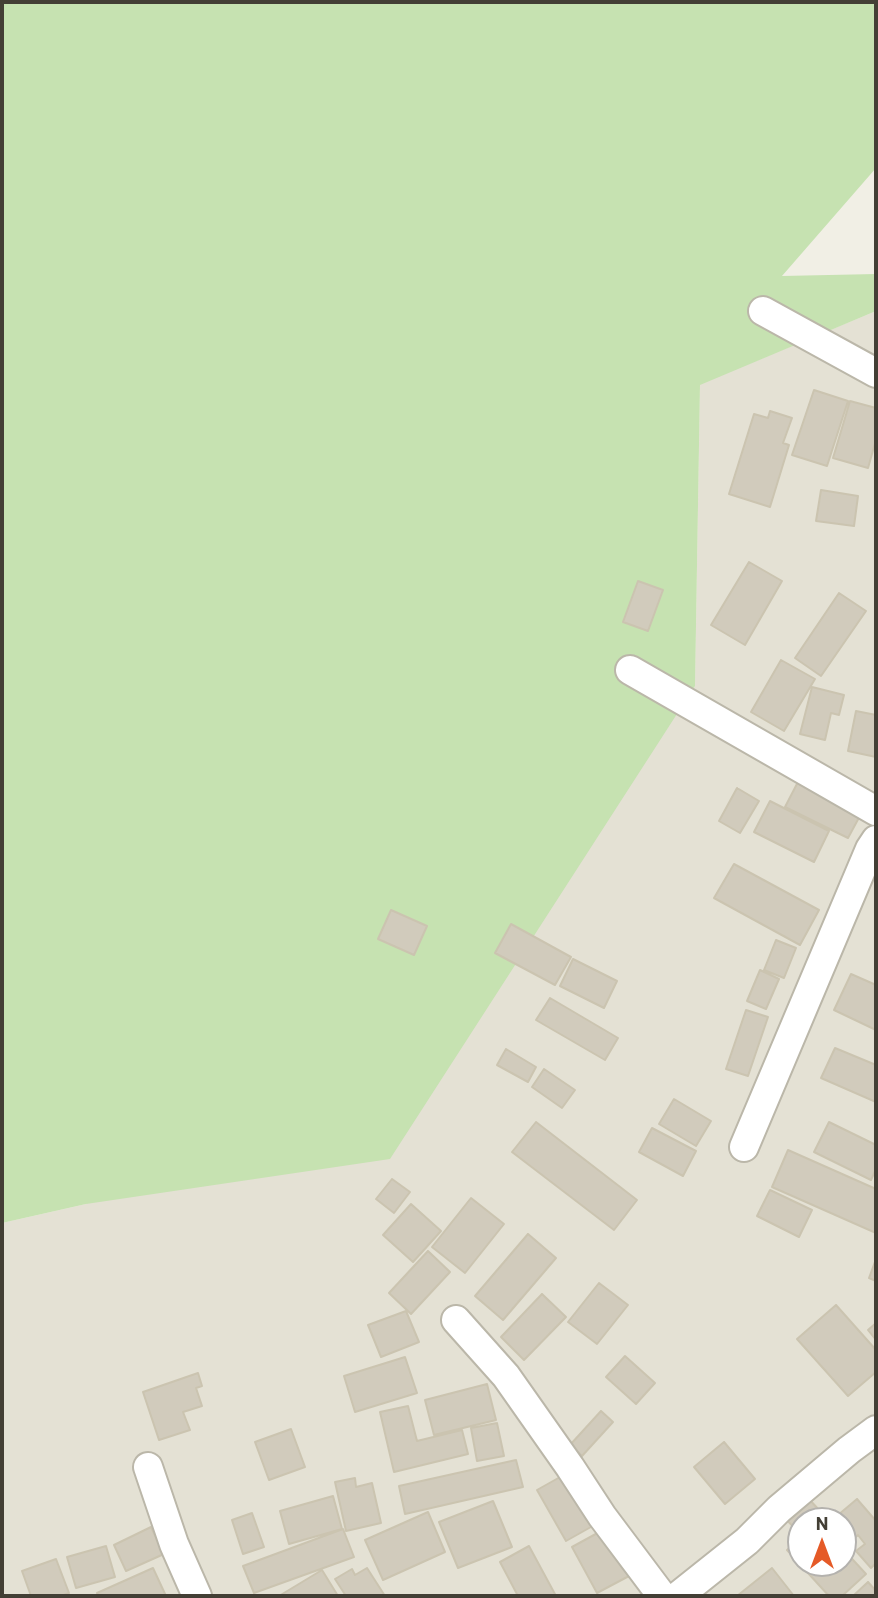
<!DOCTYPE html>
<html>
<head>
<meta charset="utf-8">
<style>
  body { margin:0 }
  #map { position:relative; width:878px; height:1598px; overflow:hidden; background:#f1efe5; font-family:Barlow,sans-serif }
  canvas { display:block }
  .frame { position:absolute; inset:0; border:4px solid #433f35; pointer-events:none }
  .north { position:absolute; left:787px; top:1507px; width:70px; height:70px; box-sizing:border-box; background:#fff; border:2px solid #b4b2ae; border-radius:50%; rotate:0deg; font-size:19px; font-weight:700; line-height:28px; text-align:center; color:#433f35 }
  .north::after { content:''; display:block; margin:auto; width:24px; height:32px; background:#e55a27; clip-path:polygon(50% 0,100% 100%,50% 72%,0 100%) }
</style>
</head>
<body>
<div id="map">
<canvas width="878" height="1598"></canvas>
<div class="frame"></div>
<div class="north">N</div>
</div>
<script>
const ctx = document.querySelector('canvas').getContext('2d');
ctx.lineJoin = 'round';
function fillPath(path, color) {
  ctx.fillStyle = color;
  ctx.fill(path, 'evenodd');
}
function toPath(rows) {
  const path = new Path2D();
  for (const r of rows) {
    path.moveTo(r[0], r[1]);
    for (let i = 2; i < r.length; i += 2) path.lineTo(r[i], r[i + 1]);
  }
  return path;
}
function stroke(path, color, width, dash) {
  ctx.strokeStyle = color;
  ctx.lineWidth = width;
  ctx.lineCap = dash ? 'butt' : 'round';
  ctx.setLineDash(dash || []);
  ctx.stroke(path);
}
const residential = toPath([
  [876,311,876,1596,2,1596,2,1223,86,1204,695,686,700,384],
  [801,1521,843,1521,843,1563,801,1563]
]);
const green = toPath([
  [2,2,876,2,876,168,782,276,876,274,876,311,700,385,695,686,390,1159,86,1204,2,1223]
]);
const building = toPath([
  [814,390,848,401,827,466,792,455,814,390],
  [850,401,876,408,876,440,868,468,833,458,850,401],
  [770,411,792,418,783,443,789,445,770,507,729,494,754,414,768,418,770,411],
  [821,490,858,496,854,526,816,521,821,490],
  [749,562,782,581,745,645,711,625,749,562],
  [638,581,663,590,648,631,623,622,638,581],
  [839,593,866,611,821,676,795,658,839,593],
  [781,660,815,679,784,731,751,712,781,660],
  [812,687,844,695,839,715,831,713,825,740,800,734,812,687],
  [856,711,876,715,876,757,848,751,856,711],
  [799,780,862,812,848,838,785,807,799,780],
  [737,788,759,801,740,833,719,821,737,788],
  [770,801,829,831,814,862,754,832,770,801],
  [734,864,819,910,800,945,714,898,734,864],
  [391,910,427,926,414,955,378,939,391,910],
  [511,924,571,957,555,985,495,953,511,924],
  [776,940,796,948,784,978,764,970,776,940],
  [573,959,617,981,604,1008,560,986,573,959],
  [760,970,779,979,766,1009,747,1001,760,970],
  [851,974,876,985,876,1030,834,1010,851,974],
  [550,998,618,1038,605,1060,536,1020,550,998],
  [746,1010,768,1017,748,1076,726,1069,746,1010],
  [835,1048,876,1065,876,1102,821,1078,835,1048],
  [506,1049,536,1067,528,1082,497,1065,506,1049],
  [544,1069,575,1090,562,1108,532,1087,544,1069],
  [674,1099,711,1121,696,1146,659,1124,674,1099],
  [536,1122,637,1200,614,1230,512,1152,536,1122],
  [829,1122,876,1145,876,1169,871,1180,814,1152,829,1122],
  [652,1128,696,1151,683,1176,639,1152,652,1128],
  [788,1150,876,1189,876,1233,772,1187,788,1150],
  [392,1179,410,1192,394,1213,376,1199,392,1179],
  [770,1190,812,1210,799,1237,757,1216,770,1190],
  [471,1198,504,1224,465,1273,432,1247,471,1198],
  [411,1204,441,1231,413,1262,383,1235,411,1204],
  [528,1234,556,1258,503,1320,475,1296,528,1234],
  [428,1251,450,1272,411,1314,389,1293,428,1251],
  [876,1259,876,1281,869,1278,876,1259],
  [599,1283,628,1305,597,1344,568,1322,599,1283],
  [542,1294,566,1317,524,1360,501,1337,542,1294],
  [836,1305,876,1350,876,1372,848,1396,797,1339,836,1305],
  [406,1311,419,1342,381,1357,368,1325,406,1311],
  [876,1323,876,1340,868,1330,876,1323],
  [625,1356,655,1383,636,1404,606,1377,625,1356],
  [405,1357,417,1393,355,1412,344,1376,405,1357],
  [198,1373,202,1386,196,1388,202,1406,183,1412,190,1430,159,1440,143,1392,198,1373],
  [487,1384,496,1420,434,1435,425,1400,487,1384],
  [408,1406,417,1441,462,1430,468,1454,394,1472,380,1412,408,1406],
  [601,1411,613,1422,582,1456,570,1445,601,1411],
  [497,1423,504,1456,477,1461,471,1428,497,1423],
  [291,1429,305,1467,269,1480,255,1442,291,1429],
  [724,1442,755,1479,725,1504,694,1467,724,1442],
  [516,1460,523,1487,405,1514,399,1486,516,1460],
  [569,1472,598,1523,566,1541,537,1490,569,1472],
  [355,1478,356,1487,372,1483,381,1523,346,1531,335,1482,355,1478],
  [333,1496,342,1529,289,1544,280,1511,333,1496],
  [807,1497,821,1512,812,1521,801,1521,801,1531,799,1533,785,1518,807,1497],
  [857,1499,876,1521,876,1563,871,1568,856,1551,865,1544,858,1535,849,1543,843,1536,843,1521,831,1521,857,1499],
  [493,1501,512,1547,458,1568,439,1522,493,1501],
  [428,1512,445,1552,383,1580,365,1540,428,1512],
  [252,1513,264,1547,243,1554,232,1520,252,1513],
  [151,1527,164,1554,126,1571,114,1545,151,1527],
  [343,1529,354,1557,254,1593,243,1566,343,1529],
  [603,1530,629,1576,597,1593,572,1547,603,1530],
  [801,1538,801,1563,843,1563,843,1549,866,1574,842,1596,829,1596,787,1550,801,1538],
  [106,1546,115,1577,76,1588,67,1557,106,1546],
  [529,1546,556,1596,518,1596,500,1562,529,1546],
  [56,1559,69,1593,61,1596,31,1596,22,1571,56,1559],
  [153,1568,166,1596,98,1596,97,1593,153,1568],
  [367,1568,385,1596,346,1596,335,1579,352,1569,355,1575,367,1568],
  [772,1568,794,1596,737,1596,772,1568],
  [322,1570,338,1596,279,1596,322,1570],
  [868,1582,876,1591,876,1596,853,1596,868,1582]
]);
const minor = toPath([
  [763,311,876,373],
  [630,670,876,811],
  [744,1147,870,849,876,840],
  [456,1320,506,1376,570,1467,602,1516,662,1596],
  [148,1467,174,1544,197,1596],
  [678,1596,747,1541,779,1509,849,1450,876,1430]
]);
fillPath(residential, '#e4e1d4');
fillPath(green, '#c6e2b1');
fillPath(building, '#d1cbbc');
stroke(building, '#cbc4b0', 2);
stroke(minor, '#bbb7a9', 32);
stroke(minor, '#fff', 28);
</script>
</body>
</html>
